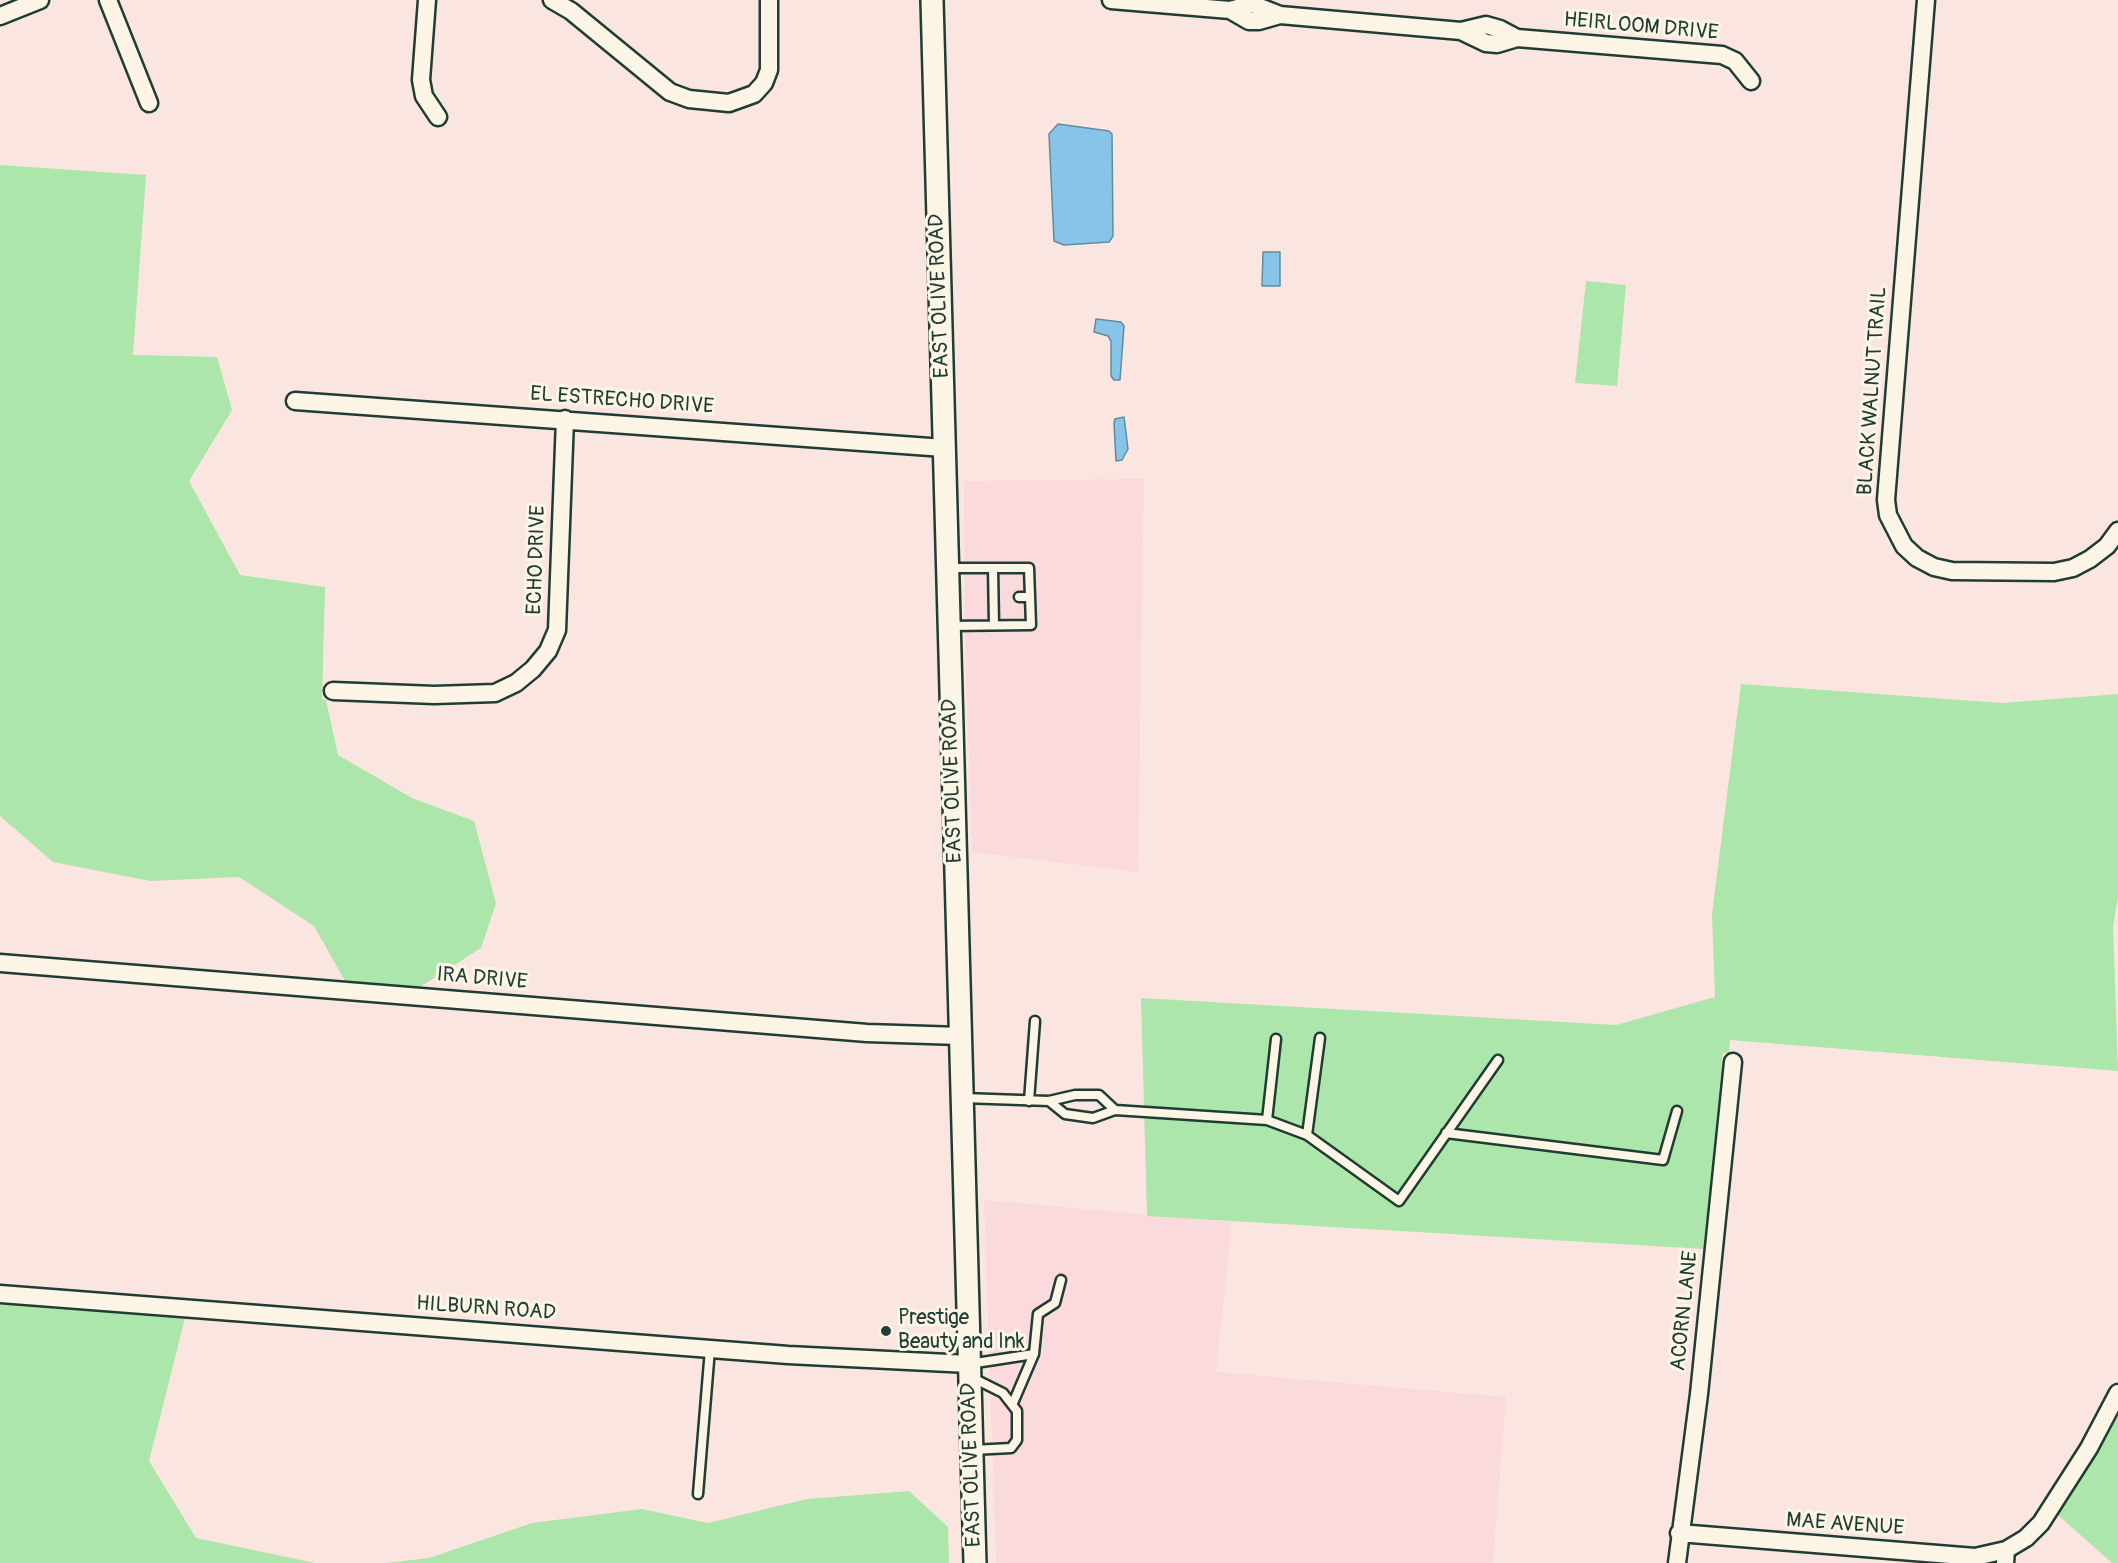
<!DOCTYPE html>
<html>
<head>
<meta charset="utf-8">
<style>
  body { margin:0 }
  canvas { display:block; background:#fbe5e0 }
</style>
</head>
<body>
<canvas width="2118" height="1563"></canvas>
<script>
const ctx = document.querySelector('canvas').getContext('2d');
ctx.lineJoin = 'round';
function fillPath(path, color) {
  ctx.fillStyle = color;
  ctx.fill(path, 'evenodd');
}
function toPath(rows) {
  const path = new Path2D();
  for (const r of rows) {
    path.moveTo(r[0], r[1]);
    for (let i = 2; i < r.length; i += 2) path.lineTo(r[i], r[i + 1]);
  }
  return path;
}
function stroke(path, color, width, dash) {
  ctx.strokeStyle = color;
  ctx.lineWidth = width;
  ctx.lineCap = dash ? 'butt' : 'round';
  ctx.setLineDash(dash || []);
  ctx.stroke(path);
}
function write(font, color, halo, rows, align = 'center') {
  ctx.font = font + ' Pangolin,sans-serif';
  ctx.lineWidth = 6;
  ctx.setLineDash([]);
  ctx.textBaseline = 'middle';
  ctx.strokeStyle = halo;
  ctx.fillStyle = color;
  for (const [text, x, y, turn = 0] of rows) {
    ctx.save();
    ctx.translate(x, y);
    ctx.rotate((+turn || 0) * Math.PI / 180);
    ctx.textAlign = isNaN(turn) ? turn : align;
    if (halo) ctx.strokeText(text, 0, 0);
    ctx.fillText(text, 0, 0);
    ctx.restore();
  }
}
const built = toPath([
  [1144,479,1138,872,972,852,965,636,964,481],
  [984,1200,1232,1222,1216,1372,1506,1397,1493,1563,996,1563]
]);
const green = toPath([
  [0,165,146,175,133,355,217,357,232,410,189,481,240,575,325,587,322,699,326,700,338,755,412,798,474,821,496,903,481,948,420,987,345,981,314,926,239,877,150,881,53,862,0,816],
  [1586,281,1626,285,1617,386,1575,383],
  [1741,684,2002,703,2118,694,2118,897,2113,927,2118,1071,1730,1040,1729,1053,1723,1053,1704,1249,1147,1216,1141,998,1616,1025,1715,997,1712,914],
  [0,1303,185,1318,149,1461,196,1538,315,1563,0,1563],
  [2118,1416,2118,1563,2112,1563,2058,1515],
  [909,1491,948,1527,949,1563,386,1563,429,1558,532,1523,642,1509,708,1523,807,1499]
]);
const water = toPath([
  [1058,124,1109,131,1112,134,1113,236,1109,242,1064,245,1054,241,1049,134,1058,124],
  [1263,252,1280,252,1280,286,1262,286,1263,252],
  [1096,319,1121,322,1124,326,1120,380,1114,380,1111,376,1111,341,1108,336,1094,332,1096,319],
  [1124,417,1128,449,1122,460,1116,461,1114,423,1115,419,1124,417]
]);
const service = toPath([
  [948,568,1029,568,1031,625,950,626],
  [993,568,994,625],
  [1019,597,1030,597],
  [963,1098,1049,1101,1075,1095,1099,1095,1115,1110],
  [1029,1101,1035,1021],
  [1049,1101,1065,1114,1093,1118,1115,1110,1267,1120,1307,1135,1399,1201,1498,1060],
  [1267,1120,1276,1039],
  [1446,1133,1663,1160,1677,1111],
  [1307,1135,1320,1038],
  [969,1364,1034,1354,1038,1314,1055,1303,1061,1280],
  [971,1377,1003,1393,1017,1411,1017,1440,1011,1448,972,1450],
  [1013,1403,1034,1354],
  [698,1494,710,1349]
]);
const minor = toPath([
  [108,0,149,103],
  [427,0,421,80,424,96,438,117],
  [552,0,571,11,670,92,689,99,729,103,754,94,764,83,769,70,769,0],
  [1111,0,1230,10,1252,4,1280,15],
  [1926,0,1886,500,1888,515,1904,546,1917,558,1934,567,1952,571,2054,572,2073,568,2090,559,2107,546,2118,531],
  [1230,10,1249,21,1259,21,1280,15,1461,31,1486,25,1500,29,1517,38],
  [0,16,40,0],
  [1461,31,1486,43,1497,44,1517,38,1722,55,1735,61,1751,81],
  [295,401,944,448],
  [333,691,434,695,495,693,516,683,533,669,548,651,557,630,565,419],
  [0,963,867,1033,960,1036],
  [0,1294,788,1355,969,1364],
  [1679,1533,1975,1557,2006,1550],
  [1677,1563,1699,1394,1733,1062],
  [2005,1563,2006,1550,2026,1538,2041,1523,2089,1448,2118,1393]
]);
const tertiary = toPath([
  [932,0,975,1563]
]);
const markers = [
  [886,1331,6,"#1f3d34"]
];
const streetNames = [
  ["HEIRLOOM DRIVE",1641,27,5],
  ["EAST OLIVE ROAD",940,296,-92],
  ["BLACK WALNUT TRAIL",1873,391,-86],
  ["EL ESTRECHO DRIVE",622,401,4],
  ["ECHO DRIVE",537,560,-88],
  ["EAST OLIVE ROAD",953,781,-92],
  ["IRA DRIVE",482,979,5],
  ["HILBURN ROAD",486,1309,4],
  ["ACORN LANE",1685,1311,-84],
  ["EAST OLIVE ROAD",972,1465,-92],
  ["MAE AVENUE",1845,1525,4]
];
const poiNames = [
  ["Prestige",898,1319],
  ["Beauty and Ink",898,1343]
];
fillPath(built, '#fadadd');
fillPath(green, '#ade6aa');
fillPath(water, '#87c4e7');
stroke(water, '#5d8e9f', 1.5);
stroke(service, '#1f3d34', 13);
stroke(minor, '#1f3d34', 21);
stroke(tertiary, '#1f3d34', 26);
stroke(service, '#fcf5e5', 8);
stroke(minor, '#fcf5e5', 16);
stroke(tertiary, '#fcf5e5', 21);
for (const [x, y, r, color] of markers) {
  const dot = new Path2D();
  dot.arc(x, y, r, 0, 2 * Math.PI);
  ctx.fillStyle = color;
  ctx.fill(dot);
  stroke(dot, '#fcf5e5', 2);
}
write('21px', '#1f3d34', '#fcf5e5', streetNames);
write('21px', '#1f3d34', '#fcf5e5', poiNames, 'left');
</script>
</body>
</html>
